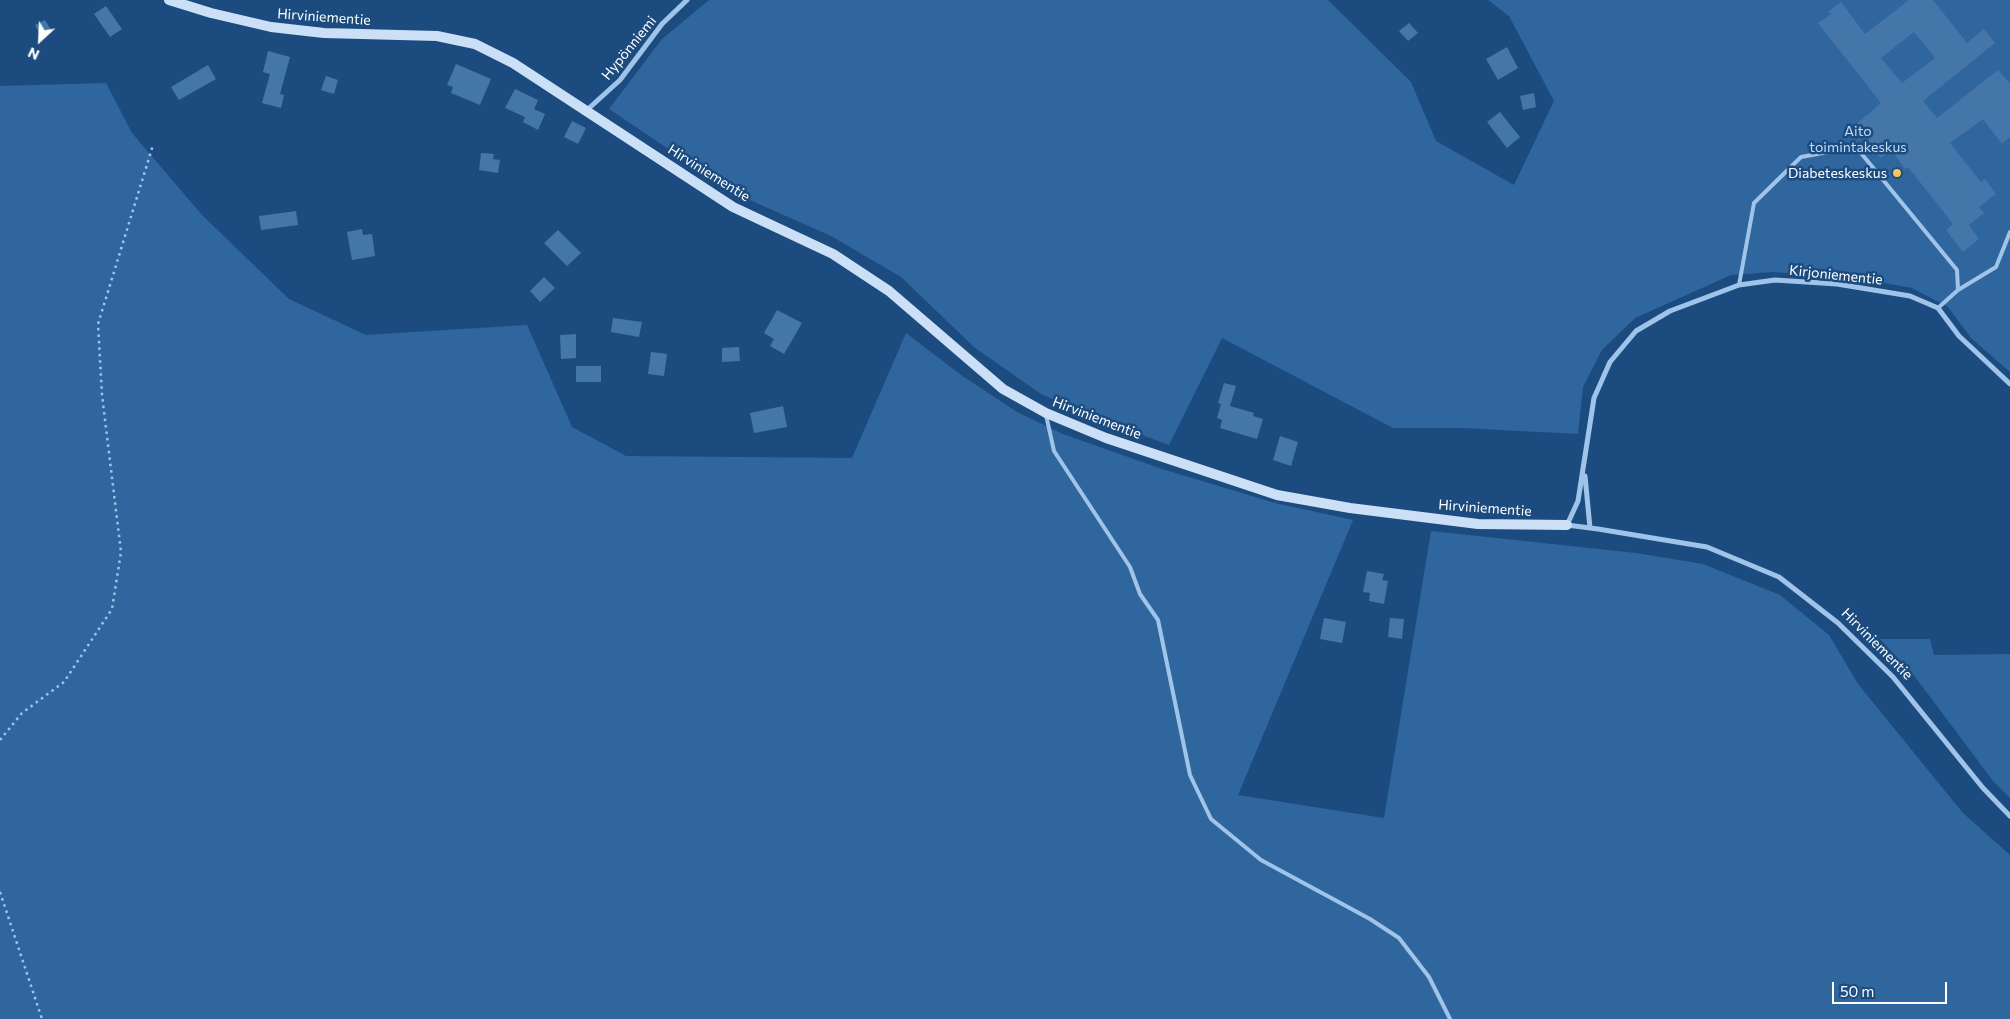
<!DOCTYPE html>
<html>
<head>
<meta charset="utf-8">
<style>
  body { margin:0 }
  #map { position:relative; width:2010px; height:1019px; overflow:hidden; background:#1c4c7f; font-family:Commissioner,sans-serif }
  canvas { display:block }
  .north { position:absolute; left:15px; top:15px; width:50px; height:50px; -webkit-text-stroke:4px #1c4c7f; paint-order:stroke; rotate:205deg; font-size:14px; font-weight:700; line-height:20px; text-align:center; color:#fff }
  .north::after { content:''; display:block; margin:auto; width:18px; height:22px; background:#fff; clip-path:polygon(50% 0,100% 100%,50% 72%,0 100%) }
  .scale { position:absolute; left:1832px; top:982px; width:115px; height:22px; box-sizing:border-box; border:2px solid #fff; border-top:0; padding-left:6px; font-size:15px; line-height:18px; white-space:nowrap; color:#fff; -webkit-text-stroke:4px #1c4c7f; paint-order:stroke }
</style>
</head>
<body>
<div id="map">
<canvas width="2010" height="1019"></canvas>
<div class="north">N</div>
<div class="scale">50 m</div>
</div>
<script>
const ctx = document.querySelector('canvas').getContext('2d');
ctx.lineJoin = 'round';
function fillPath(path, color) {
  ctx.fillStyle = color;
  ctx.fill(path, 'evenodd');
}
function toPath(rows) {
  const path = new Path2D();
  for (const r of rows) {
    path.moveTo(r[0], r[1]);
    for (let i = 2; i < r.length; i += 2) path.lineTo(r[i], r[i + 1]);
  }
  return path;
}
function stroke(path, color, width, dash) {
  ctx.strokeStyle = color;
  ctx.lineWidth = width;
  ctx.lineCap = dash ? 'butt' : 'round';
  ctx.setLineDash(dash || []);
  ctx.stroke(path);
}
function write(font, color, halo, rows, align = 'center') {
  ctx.font = font + ' Commissioner,sans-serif';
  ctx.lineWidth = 5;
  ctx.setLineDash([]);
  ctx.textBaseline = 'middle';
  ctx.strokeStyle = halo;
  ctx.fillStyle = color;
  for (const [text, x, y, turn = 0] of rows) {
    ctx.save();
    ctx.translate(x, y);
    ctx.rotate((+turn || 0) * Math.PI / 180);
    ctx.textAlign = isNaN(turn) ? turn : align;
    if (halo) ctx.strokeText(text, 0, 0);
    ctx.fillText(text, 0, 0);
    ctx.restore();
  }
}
const green = toPath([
  [709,0,1328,0,1411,82,1436,141,1514,185,1554,101,1509,16,1488,0,2010,0,2010,372,1971,338,1948,307,1912,288,1856,278,1773,272,1731,275,1635,318,1602,350,1583,387,1578,434,1463,428,1393,428,1222,338,1169,445,1096,418,1041,394,974,347,901,277,831,236,734,193,609,109,662,39],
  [106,83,132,133,202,215,289,299,366,335,527,325,572,427,626,456,852,458,906,333,961,375,1017,412,1063,434,1162,469,1275,503,1353,520,1238,795,1384,818,1431,531,1636,553,1703,564,1780,595,1829,635,1858,684,1963,813,2010,855,2010,1019,0,1019,0,86],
  [1880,639,1930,639,1934,655,2010,654,2010,798,1993,781,1916,678]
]);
const building = toPath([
  [1909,0,1933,0,1967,43,1984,29,1995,43,1923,101,1937,118,1998,70,2010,83,2010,137,2002,144,1983,119,1950,143,1981,182,1985,179,1996,194,1979,207,1984,213,1969,225,1979,239,1963,252,1946,230,1953,224,1908,167,1905,169,1892,151,1881,158,1855,125,1881,103,1818,23,1831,14,1828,12,1841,2,1865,34],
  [1914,32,1935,58,1902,83,1881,58],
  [106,6,122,29,110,37,94,14],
  [45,20,52,32,42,38,35,25],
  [1409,23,1418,33,1408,41,1399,31],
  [1507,47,1518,68,1498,80,1486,59],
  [268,51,290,57,280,94,284,95,281,108,262,103,270,74,263,72],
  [456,64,491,79,480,105,451,93,453,87,447,85],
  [208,65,216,79,179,100,171,87],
  [326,76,338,80,334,94,321,90],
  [515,89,538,100,534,109,545,114,538,130,523,122,525,117,505,108],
  [1534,93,1536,107,1523,110,1520,96],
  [1500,112,1520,137,1507,148,1487,122],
  [572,121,586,128,578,144,564,137],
  [481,153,494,154,493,159,500,160,498,173,479,170],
  [296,211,298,225,261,230,259,216],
  [362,229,363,235,372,234,375,256,352,260,347,232],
  [558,230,581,253,567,266,544,243],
  [544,277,555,288,540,302,530,291],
  [777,310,802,323,784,354,770,346,774,339,764,333],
  [613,318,642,322,639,337,611,332],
  [576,334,576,358,561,359,560,335],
  [739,347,740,361,722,362,722,348],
  [651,352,667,354,664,376,648,374],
  [576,366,601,366,601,382,576,382],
  [1224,383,1236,386,1230,406,1254,413,1253,416,1263,419,1257,439,1220,428,1222,420,1217,418,1221,404,1218,403],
  [783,406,787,427,754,433,750,413],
  [1280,436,1298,442,1291,466,1273,460],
  [1367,571,1384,574,1382,580,1388,581,1384,604,1369,601,1370,593,1363,592],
  [1324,618,1346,622,1342,643,1320,639],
  [1390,618,1404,619,1402,639,1388,637]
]);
const path = toPath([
  [0,740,22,713,64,682,112,609,121,552,102,395,98,324,153,145],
  [0,892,42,1019]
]);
const lane = toPath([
  [1739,285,1754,203,1801,157,1856,147,1957,270,1958,290,1938,308],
  [1958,290,1996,267,2010,232],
  [1046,415,1054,451,1130,567,1140,594,1158,620,1190,775,1211,819,1261,860,1370,919,1399,938,1429,977,1450,1019]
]);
const street = toPath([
  [587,110,620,80,662,24,687,0],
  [2010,384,1959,336,1938,308,1910,296,1837,284,1775,280,1739,285,1670,311,1636,331,1610,362,1594,398,1578,501,1567,525,1598,529,1707,547,1779,577,1838,623,1893,677,1983,788,2010,816],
  [1585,476,1590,528]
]);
const secondary = toPath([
  [169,0,211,13,271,27,324,33,437,36,475,44,513,63,733,207,833,254,889,291,1003,389,1046,413,1106,438,1277,495,1350,508,1478,524,1567,525]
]);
const markers = [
  [1897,173,5,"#f9c55d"]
];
const streetNames = [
  ["Hirviniementie",324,17,4],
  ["Hypönniemi",629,48,-51],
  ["Hirviniementie",709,173,32],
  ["Kirjoniementie",1836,275,6],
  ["Hirviniementie",1097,418,21],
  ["Hirviniementie",1485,508,4],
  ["Hirviniementie",1877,644,45]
];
const parkNames = [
  ["Aito",1858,131],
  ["toimintakeskus",1858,147]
];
const poiNames = [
  ["Diabeteskeskus",1887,173]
];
fillPath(green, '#2f669e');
fillPath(building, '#4476a9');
stroke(path, '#a0c4e9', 2.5, [2.5, 4]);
stroke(lane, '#a0c4e9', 4);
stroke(street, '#a0c4e9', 5);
stroke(secondary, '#cbe0f7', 10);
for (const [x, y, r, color] of markers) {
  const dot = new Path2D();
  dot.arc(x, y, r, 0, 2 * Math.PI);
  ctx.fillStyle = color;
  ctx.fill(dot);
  stroke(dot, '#1c4c7f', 2);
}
write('14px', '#fff', '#1c4c7f', streetNames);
write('14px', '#c4ddf7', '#1c4c7f', parkNames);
write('14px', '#fff', '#1c4c7f', poiNames, 'right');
</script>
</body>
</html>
